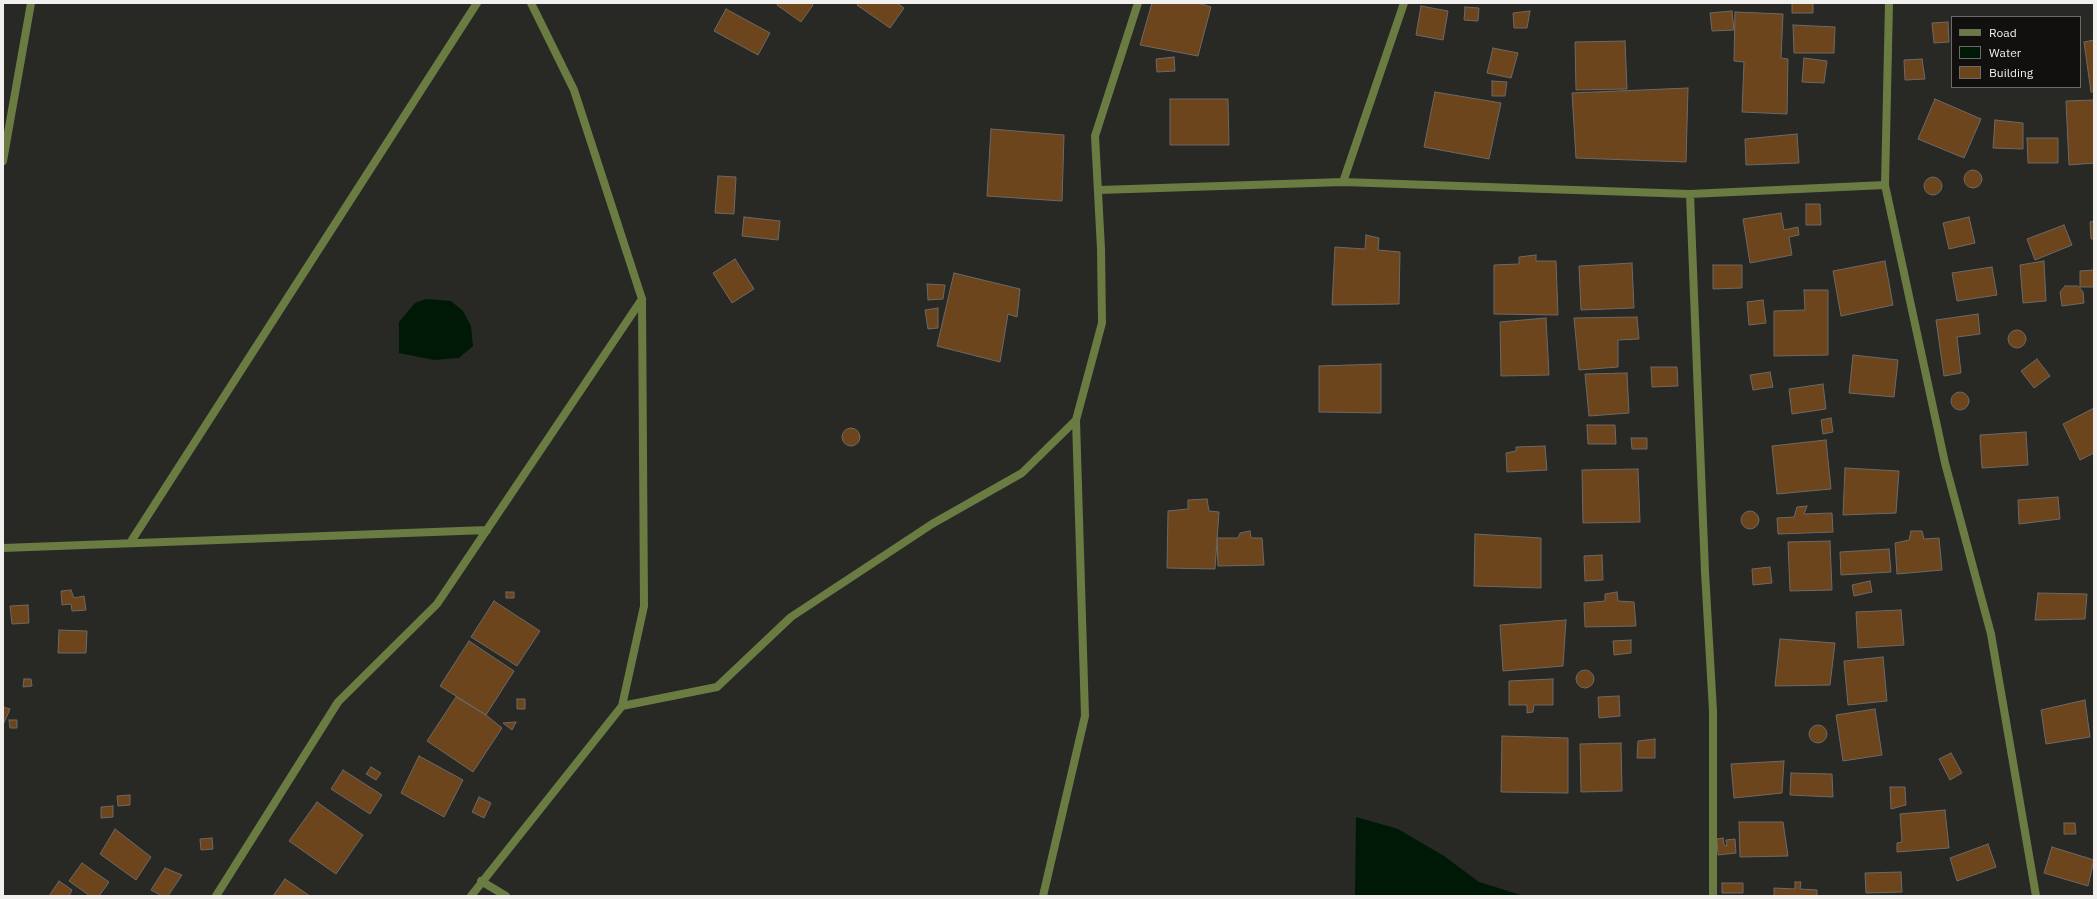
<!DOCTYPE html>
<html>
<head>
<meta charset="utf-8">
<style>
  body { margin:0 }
  #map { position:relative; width:2097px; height:899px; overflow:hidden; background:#282825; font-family:"IBM Plex Sans",sans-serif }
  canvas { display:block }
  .frame { position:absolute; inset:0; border:4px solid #f1f0ee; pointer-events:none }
  .legend { position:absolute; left:1951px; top:16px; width:130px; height:72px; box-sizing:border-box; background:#11100f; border:1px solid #6b6a68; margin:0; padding:5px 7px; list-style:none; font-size:12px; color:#f1f0ee }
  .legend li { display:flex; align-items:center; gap:8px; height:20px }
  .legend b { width:20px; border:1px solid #6b6a68 }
</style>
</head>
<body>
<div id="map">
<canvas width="2097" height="899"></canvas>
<div class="frame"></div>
<ul class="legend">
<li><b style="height:5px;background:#6a7c42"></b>Road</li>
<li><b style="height:11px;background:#001907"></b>Water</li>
<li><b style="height:11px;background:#6c451d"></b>Building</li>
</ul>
</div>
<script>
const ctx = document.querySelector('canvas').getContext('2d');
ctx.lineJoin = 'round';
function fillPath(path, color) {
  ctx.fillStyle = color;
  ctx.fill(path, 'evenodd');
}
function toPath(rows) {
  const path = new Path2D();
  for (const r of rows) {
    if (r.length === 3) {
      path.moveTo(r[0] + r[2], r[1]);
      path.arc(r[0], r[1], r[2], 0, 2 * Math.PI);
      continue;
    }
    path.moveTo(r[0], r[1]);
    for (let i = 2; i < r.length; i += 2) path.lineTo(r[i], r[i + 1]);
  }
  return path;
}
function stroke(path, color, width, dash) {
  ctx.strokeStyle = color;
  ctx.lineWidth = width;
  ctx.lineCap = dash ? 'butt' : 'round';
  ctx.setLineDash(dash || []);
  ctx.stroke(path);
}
const water = toPath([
  [426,299,451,301,463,311,471,326,473,346,459,358,434,360,399,353,399,322,415,303],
  [1356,817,1398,829,1444,856,1479,882,1524,896,1355,896]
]);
const building = toPath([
  [778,3,811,3,813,5,801,22,777,5,778,3],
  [859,3,897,3,904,8,890,28,857,5,859,3],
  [1152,3,1198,3,1211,7,1198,56,1140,45,1152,3],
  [1792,3,1813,3,1813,13,1792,13,1792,3],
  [1421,6,1448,11,1443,40,1416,35,1421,6],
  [1465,7,1479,8,1478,21,1464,20,1465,7],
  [726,9,770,33,758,55,714,31,726,9],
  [1530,11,1527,28,1514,28,1513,13,1530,11],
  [1732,11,1734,30,1712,31,1710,13,1732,11],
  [1735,12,1783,14,1781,58,1788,59,1787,114,1742,112,1744,62,1734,61,1735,12],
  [1948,22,1949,42,1934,43,1932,23,1948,22],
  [1793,25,1835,27,1834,53,1794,53,1793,25],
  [2094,40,2094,92,2091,92,2084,42,2094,40],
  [1625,41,1627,89,1576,90,1575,42,1625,41],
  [1493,48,1518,53,1511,78,1487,73,1493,48],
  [1174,57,1175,71,1157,72,1156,59,1174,57],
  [1804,58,1827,61,1824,83,1802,82,1804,58],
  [1922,59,1925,79,1905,80,1904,60,1922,59],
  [1492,81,1507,82,1505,96,1492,96,1492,81],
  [1688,88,1686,162,1576,158,1572,93,1688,88],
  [1435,92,1501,103,1489,159,1424,147,1435,92],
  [1170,99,1228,99,1229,145,1170,145,1170,99],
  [1935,99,1981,119,1964,158,1918,139,1935,99],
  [2094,100,2094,163,2069,165,2066,101,2094,100],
  [1995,120,2023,123,2023,149,1993,148,1995,120],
  [991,129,1064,135,1062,201,987,196,991,129],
  [1797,134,1799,163,1746,165,1745,139,1797,134],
  [2027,138,2058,138,2058,163,2028,163,2027,138],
  [1973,179,9],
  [718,176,736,177,734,214,715,213,718,176],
  [1933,186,9],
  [1806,204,1820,204,1821,225,1806,225,1806,204],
  [1781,213,1784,230,1798,227,1799,235,1789,237,1792,255,1750,263,1743,219,1781,213],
  [744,217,780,221,778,240,742,236,744,217],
  [1969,217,1975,243,1949,249,1943,223,1969,217],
  [2094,221,2094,239,2091,239,2090,222,2094,221],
  [2064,225,2072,245,2035,260,2027,239,2064,225],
  [1366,235,1379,238,1378,250,1400,252,1399,304,1332,305,1335,247,1365,249,1366,235],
  [1536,255,1536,261,1556,261,1558,315,1494,314,1494,265,1519,264,1519,257,1536,255],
  [735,259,754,289,732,303,713,273,735,259],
  [1885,261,1893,305,1841,316,1833,271,1885,261],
  [2044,261,2046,301,2023,303,2020,265,2044,261],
  [1632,263,1634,308,1581,310,1579,266,1632,263],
  [1713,265,1742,265,1742,288,1713,289,1713,265],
  [1992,267,1997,295,1957,301,1952,273,1992,267],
  [2094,270,2094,287,2080,287,2080,271,2094,270],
  [954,273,1020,289,1017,317,1008,314,1000,362,937,346,954,273],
  [927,284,945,285,943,299,928,300,927,284],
  [2065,286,2078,286,2083,292,2084,303,2062,306,2060,292,2065,286],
  [1804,290,1828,290,1828,355,1774,356,1774,311,1805,310,1804,290],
  [1763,300,1766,323,1749,325,1747,302,1763,300],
  [938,308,938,328,928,329,925,310,938,308],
  [1978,314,1980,334,1957,337,1961,373,1944,376,1936,320,1978,314],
  [1637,317,1639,339,1618,340,1618,367,1579,370,1574,318,1637,317],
  [1546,318,1549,375,1501,376,1500,322,1546,318],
  [2017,339,9],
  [1853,355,1898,360,1894,397,1849,393,1853,355],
  [2037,359,2050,376,2034,388,2021,371,2037,359],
  [1381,364,1381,413,1319,412,1319,366,1381,364],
  [1651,367,1677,367,1678,386,1652,387,1651,367],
  [1770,372,1773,387,1753,390,1750,375,1770,372],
  [1627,373,1629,413,1589,416,1585,374,1627,373],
  [1823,384,1826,409,1792,414,1789,389,1823,384],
  [1960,401,9],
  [2094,408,2094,453,2080,460,2063,424,2094,408],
  [1831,418,1833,432,1823,434,1821,420,1831,418],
  [1587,425,1615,425,1616,444,1588,444,1587,425],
  [851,437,9],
  [2026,432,2028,465,1982,468,1980,435,2026,432],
  [1631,438,1647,438,1647,449,1632,449,1631,438],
  [1826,440,1831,489,1777,494,1772,446,1826,440],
  [1545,446,1547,470,1507,472,1506,453,1516,451,1516,447,1545,446],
  [1845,468,1899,471,1896,513,1843,515,1845,468],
  [1638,469,1640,522,1583,523,1582,470,1638,469],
  [2058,497,2060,519,2019,524,2018,500,2058,497],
  [1207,499,1209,511,1219,512,1215,569,1167,568,1168,511,1188,509,1188,500,1207,499],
  [1807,506,1804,514,1832,513,1833,532,1778,534,1777,518,1794,517,1797,507,1807,506],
  [1750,520,9],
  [1250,531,1251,538,1262,538,1264,565,1218,566,1217,538,1238,538,1240,533,1250,531],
  [1911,531,1922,531,1924,539,1939,538,1942,570,1897,574,1895,543,1909,540,1911,531],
  [1475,534,1541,538,1541,588,1474,586,1475,534],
  [1830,541,1832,590,1790,591,1788,542,1830,541],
  [1889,549,1891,572,1841,575,1840,552,1889,549],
  [1602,555,1603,580,1585,581,1584,556,1602,555],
  [1770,567,1772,583,1753,585,1752,569,1770,567],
  [1870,581,1872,592,1854,596,1852,585,1870,581],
  [71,590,74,598,84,596,86,610,72,611,71,604,62,605,61,591,71,590],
  [506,592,514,592,514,598,506,598,506,592],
  [1617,592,1618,601,1634,602,1636,626,1585,627,1584,603,1605,601,1605,594,1617,592],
  [2038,593,2087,594,2085,619,2035,620,2038,593],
  [494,601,540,631,517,666,471,637,494,601],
  [28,605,29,623,12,624,10,606,28,605],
  [1901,610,1904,645,1858,648,1856,612,1901,610],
  [1566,620,1563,666,1503,671,1500,625,1566,620],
  [59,630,87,631,86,653,58,653,59,630],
  [1780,639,1835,643,1830,685,1775,686,1780,639],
  [1631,640,1631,653,1614,655,1613,641,1631,640],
  [469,641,514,671,486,715,440,686,469,641],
  [1883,657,1887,701,1848,705,1844,661,1883,657],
  [1585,679,9],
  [24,679,31,679,32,686,23,687,24,679],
  [1553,679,1553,705,1534,705,1533,712,1527,713,1527,705,1509,705,1509,681,1553,679],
  [1619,696,1620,716,1599,718,1598,697,1619,696],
  [456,697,486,715,502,728,473,772,427,741,456,697],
  [517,699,525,699,525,709,517,709,517,699],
  [2085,700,2090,737,2046,744,2041,710,2085,700],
  [3,707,10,709,3,725,3,707],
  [1875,709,1882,755,1843,761,1836,715,1875,709],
  [9,720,17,720,17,728,10,728,9,720],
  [516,722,512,730,503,723,516,722],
  [1818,734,9],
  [1502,736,1568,738,1568,793,1501,792,1502,736],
  [1655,739,1655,758,1637,758,1638,741,1655,739],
  [1621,743,1622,791,1581,792,1580,744,1621,743],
  [1951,753,1962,773,1950,780,1939,759,1951,753],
  [419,756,463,780,444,817,401,793,419,756],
  [1784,761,1782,793,1734,798,1731,764,1784,761],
  [371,767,381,773,376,780,366,774,371,767],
  [343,770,382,795,370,814,331,789,343,770],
  [1791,773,1832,774,1833,797,1790,795,1791,773],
  [1890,787,1905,787,1906,805,1891,809,1890,787],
  [130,795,130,805,118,806,117,796,130,795],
  [479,797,491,803,484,818,472,812,479,797],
  [317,802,363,835,336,874,289,841,317,802],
  [113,806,113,817,101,818,101,807,113,806],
  [1945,810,1949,848,1897,852,1897,843,1902,842,1900,814,1945,810],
  [1739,822,1783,822,1788,856,1740,857,1739,822],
  [2064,823,2075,823,2076,834,2064,834,2064,823],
  [115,829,151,857,136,880,100,854,115,829],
  [212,838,213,849,201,850,200,839,212,838],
  [1723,838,1724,845,1727,846,1726,840,1735,839,1736,853,1718,855,1717,839,1723,838],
  [1988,844,1996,867,1957,881,1950,858,1988,844],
  [2052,847,2094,860,2088,886,2044,873,2052,847],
  [82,863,109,882,99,896,90,896,69,881,82,863],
  [165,868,182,875,168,896,162,896,151,890,165,868],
  [1901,872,1902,892,1866,893,1865,873,1901,872],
  [285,879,310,896,273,896,285,879],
  [59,881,72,890,69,896,49,896,59,881],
  [1795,882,1801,882,1800,889,1817,890,1817,896,1774,896,1774,888,1795,889,1795,882],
  [1722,883,1743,883,1743,893,1722,893,1722,883]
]);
const street = toPath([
  [1889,3,1885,185,1945,463,1991,634,2036,896],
  [3,161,31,3],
  [1343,182,1404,3],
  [1099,190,1343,182,1690,194,1885,185],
  [1690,194,1705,572,1713,711,1713,896],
  [130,543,477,3],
  [3,548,487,530],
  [622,706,717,687,791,617,932,524,1022,473,1076,420,1102,323,1101,249,1095,136,1138,3],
  [481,881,506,896],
  [216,896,338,702,437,604,642,299],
  [471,896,622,706,644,606,642,299,574,90,531,3],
  [1043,896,1085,716,1076,420]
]);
fillPath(water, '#001907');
fillPath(building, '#6c451d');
stroke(building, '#6c6967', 1);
stroke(street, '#6a7c42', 8);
</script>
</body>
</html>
